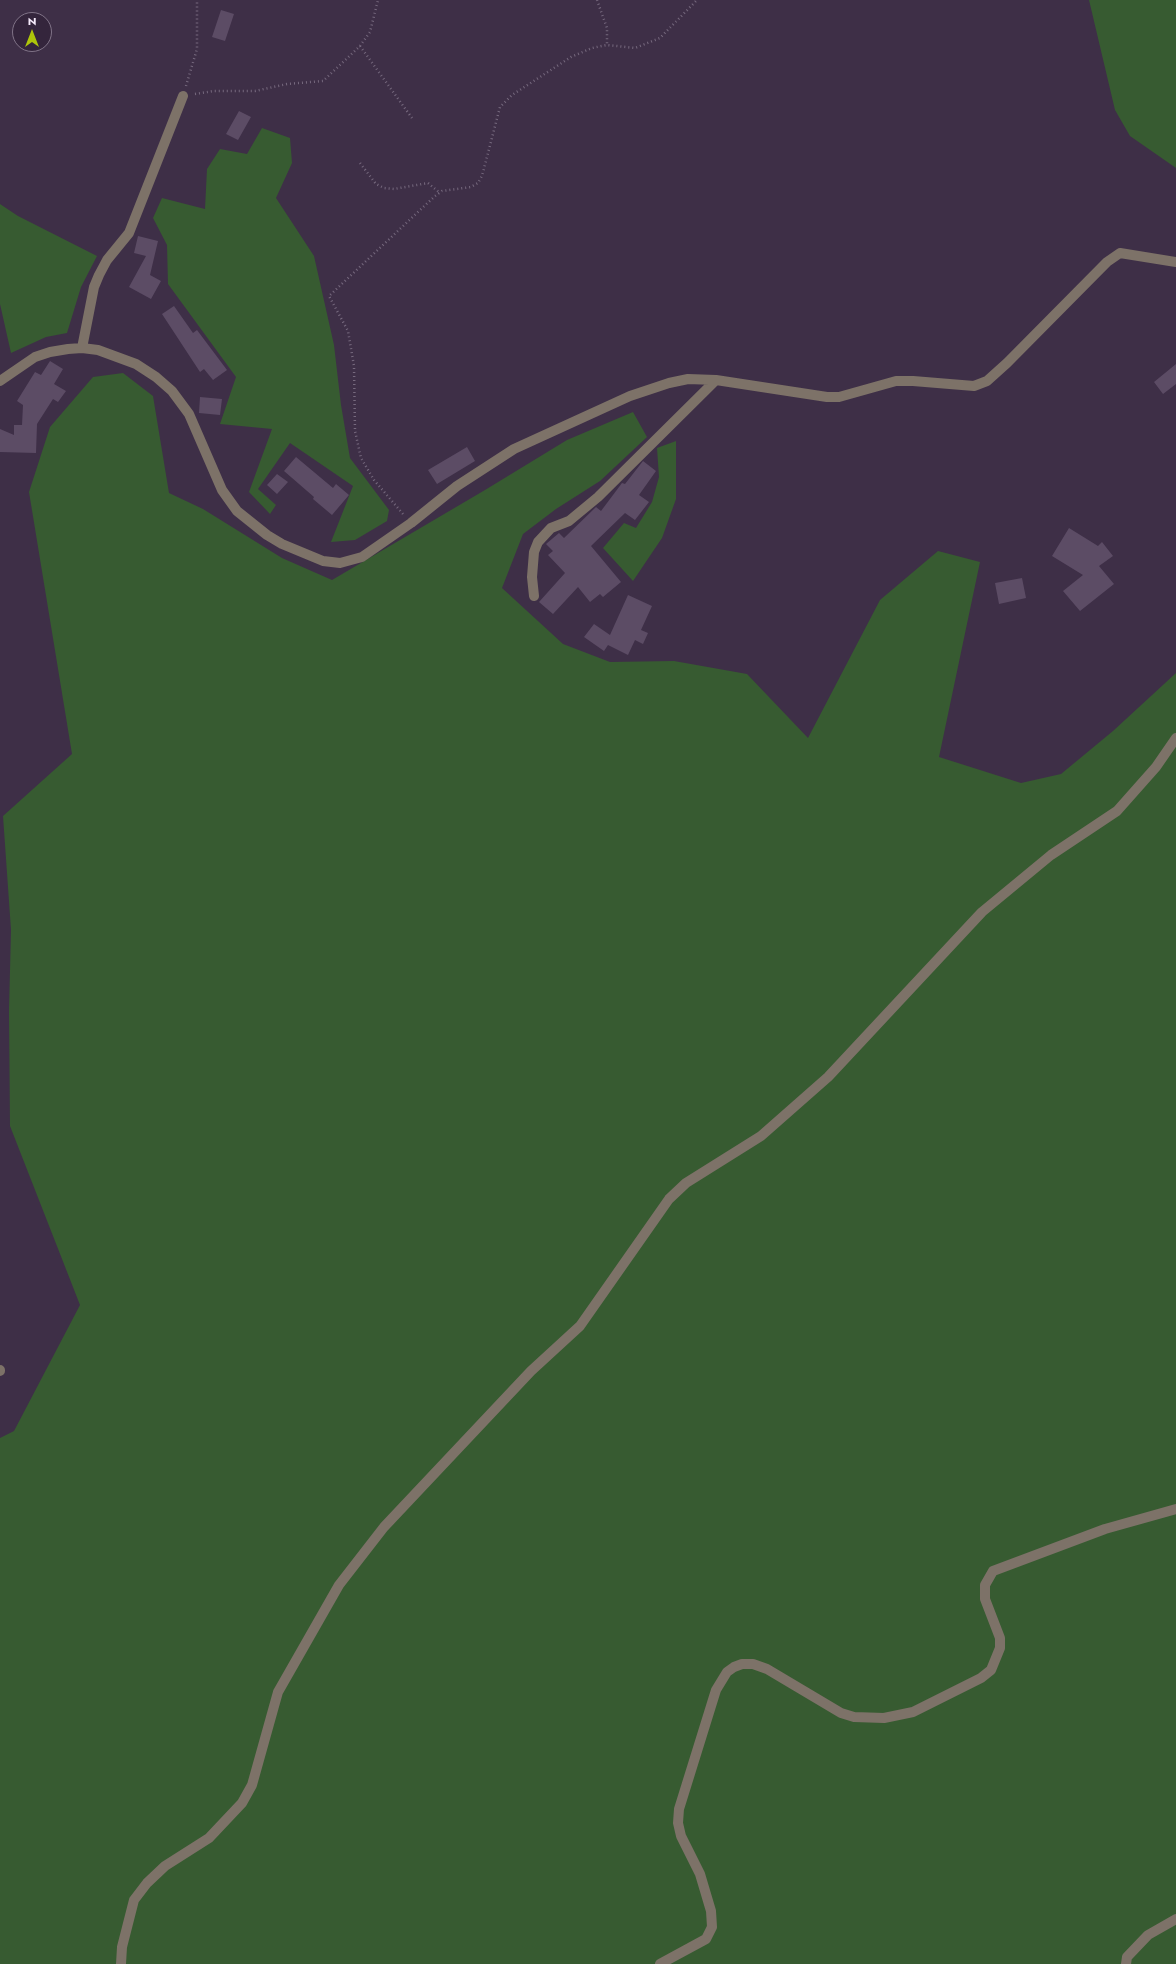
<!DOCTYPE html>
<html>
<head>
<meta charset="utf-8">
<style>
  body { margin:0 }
  #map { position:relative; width:1176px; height:1964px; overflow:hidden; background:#3e2f47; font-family:Jost,sans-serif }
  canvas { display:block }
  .north { position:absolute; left:12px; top:12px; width:40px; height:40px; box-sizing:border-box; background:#34253c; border:1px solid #817488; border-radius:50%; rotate:0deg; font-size:11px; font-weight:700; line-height:16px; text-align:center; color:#f5ebfb }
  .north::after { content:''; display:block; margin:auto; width:14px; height:18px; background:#aec50a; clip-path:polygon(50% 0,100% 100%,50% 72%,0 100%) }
</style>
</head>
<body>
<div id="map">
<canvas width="1176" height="1964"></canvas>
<div class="north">N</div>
</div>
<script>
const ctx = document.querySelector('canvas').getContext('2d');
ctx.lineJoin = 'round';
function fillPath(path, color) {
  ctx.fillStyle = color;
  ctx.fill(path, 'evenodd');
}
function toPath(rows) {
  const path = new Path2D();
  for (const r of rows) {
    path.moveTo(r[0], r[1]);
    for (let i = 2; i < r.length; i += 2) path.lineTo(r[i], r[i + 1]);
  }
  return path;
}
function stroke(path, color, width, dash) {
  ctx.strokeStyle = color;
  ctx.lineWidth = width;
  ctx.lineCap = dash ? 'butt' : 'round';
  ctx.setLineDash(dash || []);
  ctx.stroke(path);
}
const green = toPath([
  [1089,0,1176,0,1176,168,1130,136,1115,110],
  [262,128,290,138,292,163,276,198,314,256,334,345,341,405,350,458,389,510,387,521,355,540,331,542,353,486,290,443,258,489,276,505,270,514,249,492,272,429,220,424,236,377,168,284,167,245,153,218,162,198,205,209,207,169,220,149,247,154],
  [0,204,18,216,97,256,81,287,67,333,46,337,11,353,0,304],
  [123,373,153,396,169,493,203,509,282,558,332,580,485,490,567,440,633,412,647,437,600,481,556,509,523,534,502,588,563,644,610,662,674,661,747,674,808,738,880,600,938,551,980,562,939,757,1021,783,1061,774,1113,731,1176,673,1176,1964,0,1964,0,1438,14,1431,80,1305,10,1126,9,1011,11,930,3,816,72,754,29,492,50,427,93,377],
  [676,441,676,499,662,538,633,581,603,548,624,523,636,528,652,502,659,477,657,448]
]);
const building = toPath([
  [221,10,234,14,225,41,212,37],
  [239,111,251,117,238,140,226,134],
  [138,236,158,241,150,275,161,281,151,299,129,287,146,256,134,253],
  [174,306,193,333,197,330,227,370,213,380,204,369,200,372,162,314],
  [50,361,63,369,54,384,66,391,58,402,53,399,37,424,36,453,0,452,0,429,14,435,14,425,22,425,23,405,17,401,35,372,41,375],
  [1176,364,1176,384,1163,394,1154,382],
  [200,397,222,399,220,415,199,413],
  [467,447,475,461,437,484,428,470],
  [296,457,333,488,336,484,349,495,332,515,313,499,314,497,284,471],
  [643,461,656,471,639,495,649,502,635,520,625,513,591,546,621,582,603,597,600,594,590,602,578,587,553,614,539,602,565,573,548,555,553,551,546,544,559,533,564,538,596,507,601,511,622,483,625,484],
  [277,474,288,482,277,494,267,485],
  [1069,528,1098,546,1102,542,1113,556,1099,566,1114,584,1080,611,1063,591,1083,575,1052,556],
  [1022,578,1026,598,999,604,995,583],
  [628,595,652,606,641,630,648,633,643,644,635,640,628,655,608,645,604,651,584,637,594,624,610,635]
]);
const path = toPath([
  [597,0,607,28,607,45],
  [360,46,412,118],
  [186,86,197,49,197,0],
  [195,94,214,91,255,91,287,84,323,81,360,46,370,32,378,0],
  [360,163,376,184,384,188,394,189,428,183,440,193],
  [403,514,374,480,361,458,355,431,354,366,348,331,329,296,435,196,442,191,471,187,478,183,482,176,500,107,512,95,571,57,592,48,607,45,635,48,660,38,697,0]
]);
const minor = toPath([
  [82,348,94,287,99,275,107,260,129,233,183,96],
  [0,381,35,357,50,352,68,349,82,348,98,350,136,364,156,377,172,391,189,414,222,490,237,511,267,535,282,544,323,561,340,563,362,557,411,523,457,486,514,449,630,396,669,383,688,379,716,380,827,397,839,397,896,381,913,381,974,386,987,381,1007,363,1107,262,1120,253,1176,262],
  [534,596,532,577,534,552,538,542,551,528,569,521,598,497,716,380],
  [0,1370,0,1371],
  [121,1964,122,1947,134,1900,147,1883,165,1866,209,1838,242,1803,252,1785,278,1692,339,1585,384,1527,531,1371,580,1326,669,1199,686,1183,761,1136,828,1077,982,912,1051,855,1117,811,1156,767,1176,738],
  [660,1964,706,1939,712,1927,711,1911,700,1874,681,1836,678,1823,679,1809,716,1690,727,1672,734,1667,742,1664,753,1664,767,1669,841,1713,854,1717,884,1718,913,1712,981,1678,991,1670,1000,1648,1000,1638,985,1599,985,1585,993,1571,1105,1529,1176,1509],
  [1126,1964,1127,1957,1148,1935,1176,1919]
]);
fillPath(green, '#375b31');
fillPath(building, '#5c4c65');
stroke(path, '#76697e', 2.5, [1, 3]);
stroke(minor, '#7d7268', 10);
</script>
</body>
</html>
